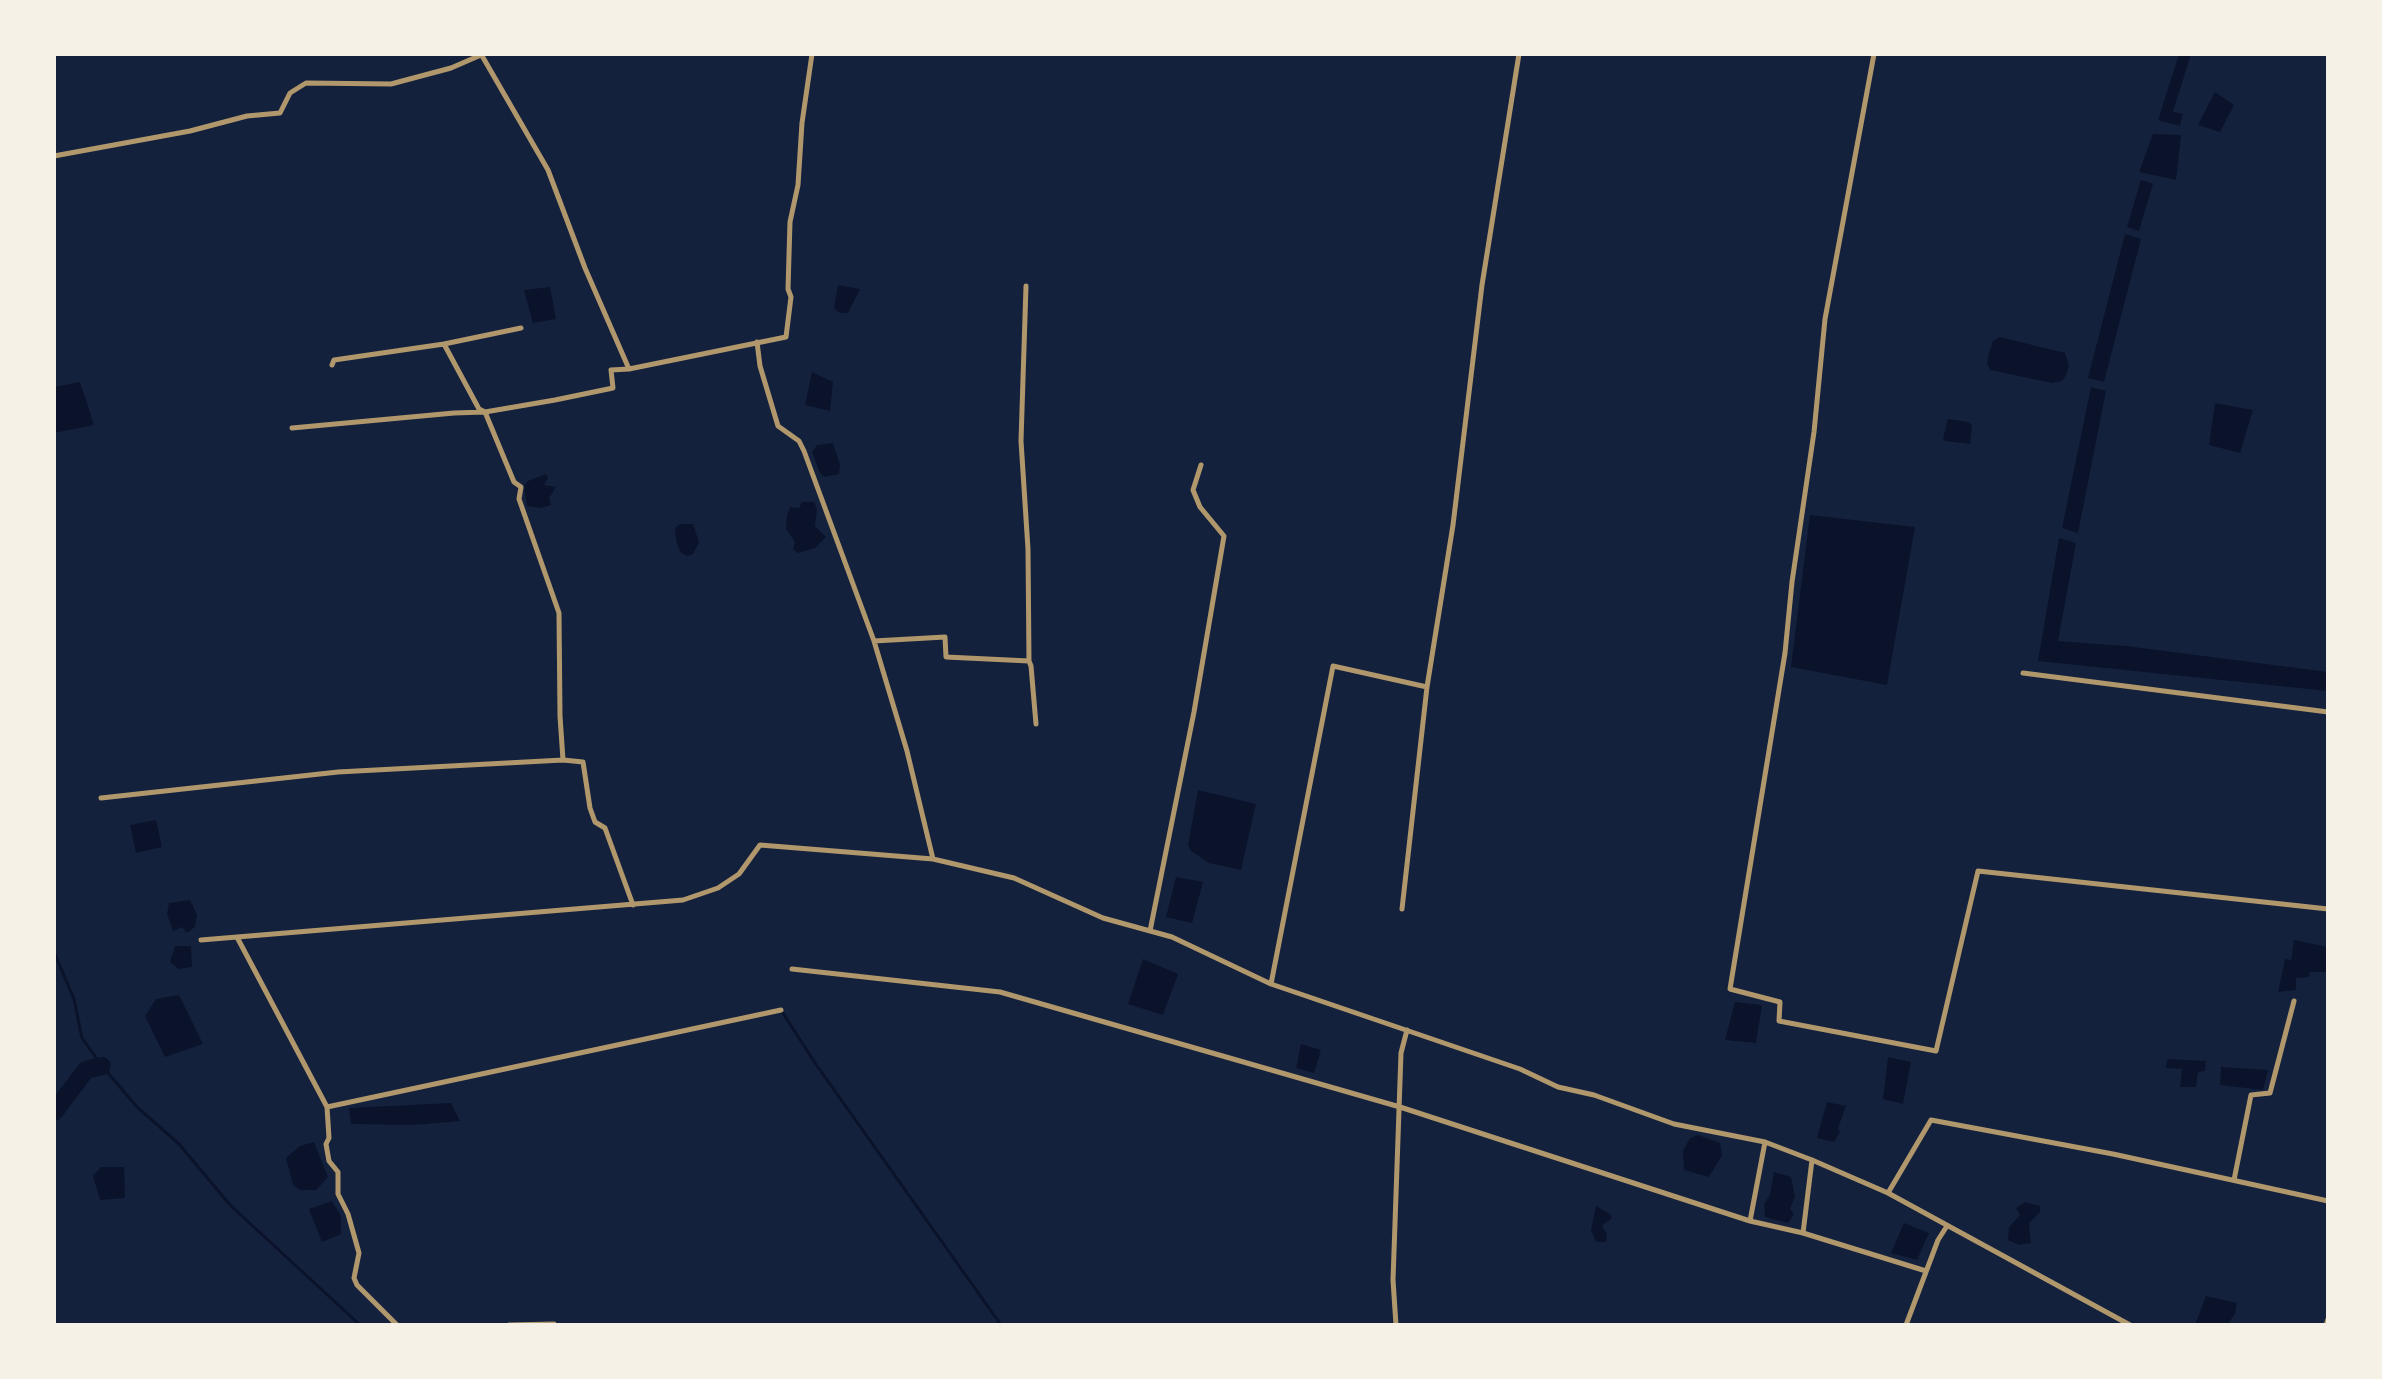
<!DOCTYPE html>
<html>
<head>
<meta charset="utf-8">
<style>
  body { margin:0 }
  #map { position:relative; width:2382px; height:1379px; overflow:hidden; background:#14213d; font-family:"Noto Serif",serif }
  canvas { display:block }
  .frame { position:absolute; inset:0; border:56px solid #f6f1e7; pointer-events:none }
</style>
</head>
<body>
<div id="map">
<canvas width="2382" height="1379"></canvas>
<div class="frame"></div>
</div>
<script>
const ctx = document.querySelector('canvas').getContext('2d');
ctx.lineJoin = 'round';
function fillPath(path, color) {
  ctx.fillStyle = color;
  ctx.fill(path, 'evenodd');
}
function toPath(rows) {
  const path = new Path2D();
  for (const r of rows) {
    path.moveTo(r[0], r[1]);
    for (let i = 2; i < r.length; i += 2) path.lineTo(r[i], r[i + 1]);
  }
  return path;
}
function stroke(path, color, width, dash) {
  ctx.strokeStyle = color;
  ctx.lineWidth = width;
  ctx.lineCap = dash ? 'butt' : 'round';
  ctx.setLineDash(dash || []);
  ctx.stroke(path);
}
const water = toPath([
  [2179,54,2191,54,2173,112,2183,114,2180,126,2158,120],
  [2215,92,2234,105,2220,132,2198,125],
  [2153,134,2181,135,2176,180,2139,172],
  [2141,180,2153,184,2139,231,2127,227],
  [2125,234,2141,239,2104,382,2088,378],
  [838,285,860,289,848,313,840,313,834,308],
  [550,287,556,319,533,323,524,290],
  [2000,337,2065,353,2069,366,2066,375,2062,381,2052,383,1990,370,1987,363,1989,353,1993,341],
  [812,372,833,382,830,411,805,405],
  [80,382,94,425,54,433,54,387],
  [2091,387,2106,391,2078,533,2062,528],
  [2215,403,2253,410,2240,453,2209,445],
  [1948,419,1968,422,1972,425,1970,444,1945,441,1943,438],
  [833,443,840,465,839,474,824,477,820,473,812,452,817,445],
  [546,474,548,478,544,485,556,487,549,498,551,505,541,508,527,506,524,486,528,481],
  [802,502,814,502,817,509,815,526,826,537,815,548,798,553,793,549,795,542,786,529,787,515,790,507,799,508],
  [1810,515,1915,527,1887,685,1791,667],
  [680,524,693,524,699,542,693,554,687,556,680,552,676,540,675,528],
  [2059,538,2076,543,2058,641,2126,646,2328,672,2328,691,2038,661],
  [1198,790,1256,804,1241,870,1209,863,1191,851,1188,845],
  [156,820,162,847,136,853,130,825],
  [1176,877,1203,882,1192,923,1166,917],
  [190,900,197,915,195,927,187,933,182,927,173,931,167,914,169,903],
  [2294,940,2328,947,2326,972,2310,972,2309,977,2296,978,2296,990,2278,992,2285,959,2291,960],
  [175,946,191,946,192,967,179,969,170,962],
  [1143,959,1178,974,1163,1015,1128,1004],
  [179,995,203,1044,165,1057,145,1016,156,999],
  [1735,1002,1762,1005,1756,1043,1725,1040],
  [1301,1044,1321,1050,1314,1073,1296,1068],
  [1888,1057,1911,1062,1903,1104,1883,1099],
  [2167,1059,2206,1061,2205,1071,2198,1072,2196,1087,2180,1087,2182,1069,2166,1068],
  [2221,1067,2268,1070,2263,1090,2220,1085],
  [1827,1102,1846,1106,1838,1128,1840,1132,1834,1142,1817,1138],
  [451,1103,460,1121,414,1125,351,1124,349,1108],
  [1698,1135,1720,1143,1722,1155,1709,1177,1684,1170,1683,1151,1690,1138],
  [314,1142,328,1177,316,1190,300,1190,293,1185,286,1158,300,1146],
  [101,1167,124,1167,125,1198,100,1200,93,1176],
  [1774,1172,1791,1177,1795,1196,1790,1209,1794,1214,1788,1223,1765,1217,1764,1204,1770,1195],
  [332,1201,341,1216,341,1234,322,1242,309,1209],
  [2025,1202,2040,1206,2040,1212,2029,1223,2031,1243,2019,1245,2008,1240,2009,1227,2020,1215,2016,1208],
  [1596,1206,1610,1214,1612,1218,1602,1226,1607,1234,1606,1242,1596,1242,1591,1230],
  [1904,1223,1929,1233,1917,1260,1891,1253],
  [2206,1296,2237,1303,2235,1314,2229,1322,2231,1325,2195,1325]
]);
const stream = toPath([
  [54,952,74,999,82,1038,102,1066,137,1107,179,1144,230,1205,360,1325],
  [781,1010,815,1063,1001,1325]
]);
const river = toPath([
  [54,1112,86,1070,102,1066]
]);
const minor = toPath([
  [481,54,548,170,585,268,629,369],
  [1874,54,1825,319,1814,432,1792,582,1785,653,1730,989,1780,1002,1779,1021,1936,1051,1978,871,2328,909],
  [54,156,190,131,247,116,280,113,290,93,306,83,391,84,451,68,481,55],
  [1026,286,1021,441,1028,549,1029,661,1031,666,1036,724],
  [521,328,444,344,479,409,485,412,514,482,521,487,519,499,559,613,560,716,563,760],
  [757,342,760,366,778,426,799,441,804,451,874,641,907,751,933,859],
  [332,365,334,360,444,344],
  [292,428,454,413,485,412,555,400,613,388,611,370,629,369,786,337,791,297,788,289,790,222,798,185,802,123,812,54],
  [874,641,945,637,946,657,1029,661],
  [2023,673,2328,712],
  [101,798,338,772,563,760,583,762,590,808,595,822,605,828,633,905],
  [1402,909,1427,687],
  [1150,931,1194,712,1224,536,1200,507,1193,490,1201,465],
  [238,939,327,1107,329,1138,326,1144,329,1161,338,1172,338,1194,348,1214,359,1253,354,1278,357,1285,397,1325],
  [201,940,683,900,718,888,739,874,760,845,933,859,1014,878,1103,918,1172,937,1271,984,1520,1069,1558,1087,1594,1095,1674,1124,1765,1142,1812,1160,1888,1193,2130,1325],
  [792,969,1000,992,1400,1107,1750,1221,1803,1233,1926,1271],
  [1271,984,1333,666,1427,687,1453,525,1482,285,1519,54],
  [327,1107,781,1010],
  [2234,1180,2251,1095,2270,1093,2294,1001],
  [1888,1193,1931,1120,2113,1154,2328,1201],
  [1750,1221,1765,1142],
  [1803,1233,1812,1160],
  [509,1325,554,1324],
  [1396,1325,1393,1280,1401,1053,1407,1030],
  [1906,1325,1938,1240,1947,1226],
  [2326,1325,2328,1319]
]);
fillPath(water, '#0b132b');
stroke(stream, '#0b132b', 3);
stroke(river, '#0b132b', 18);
stroke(minor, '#b1986c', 5);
</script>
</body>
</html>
